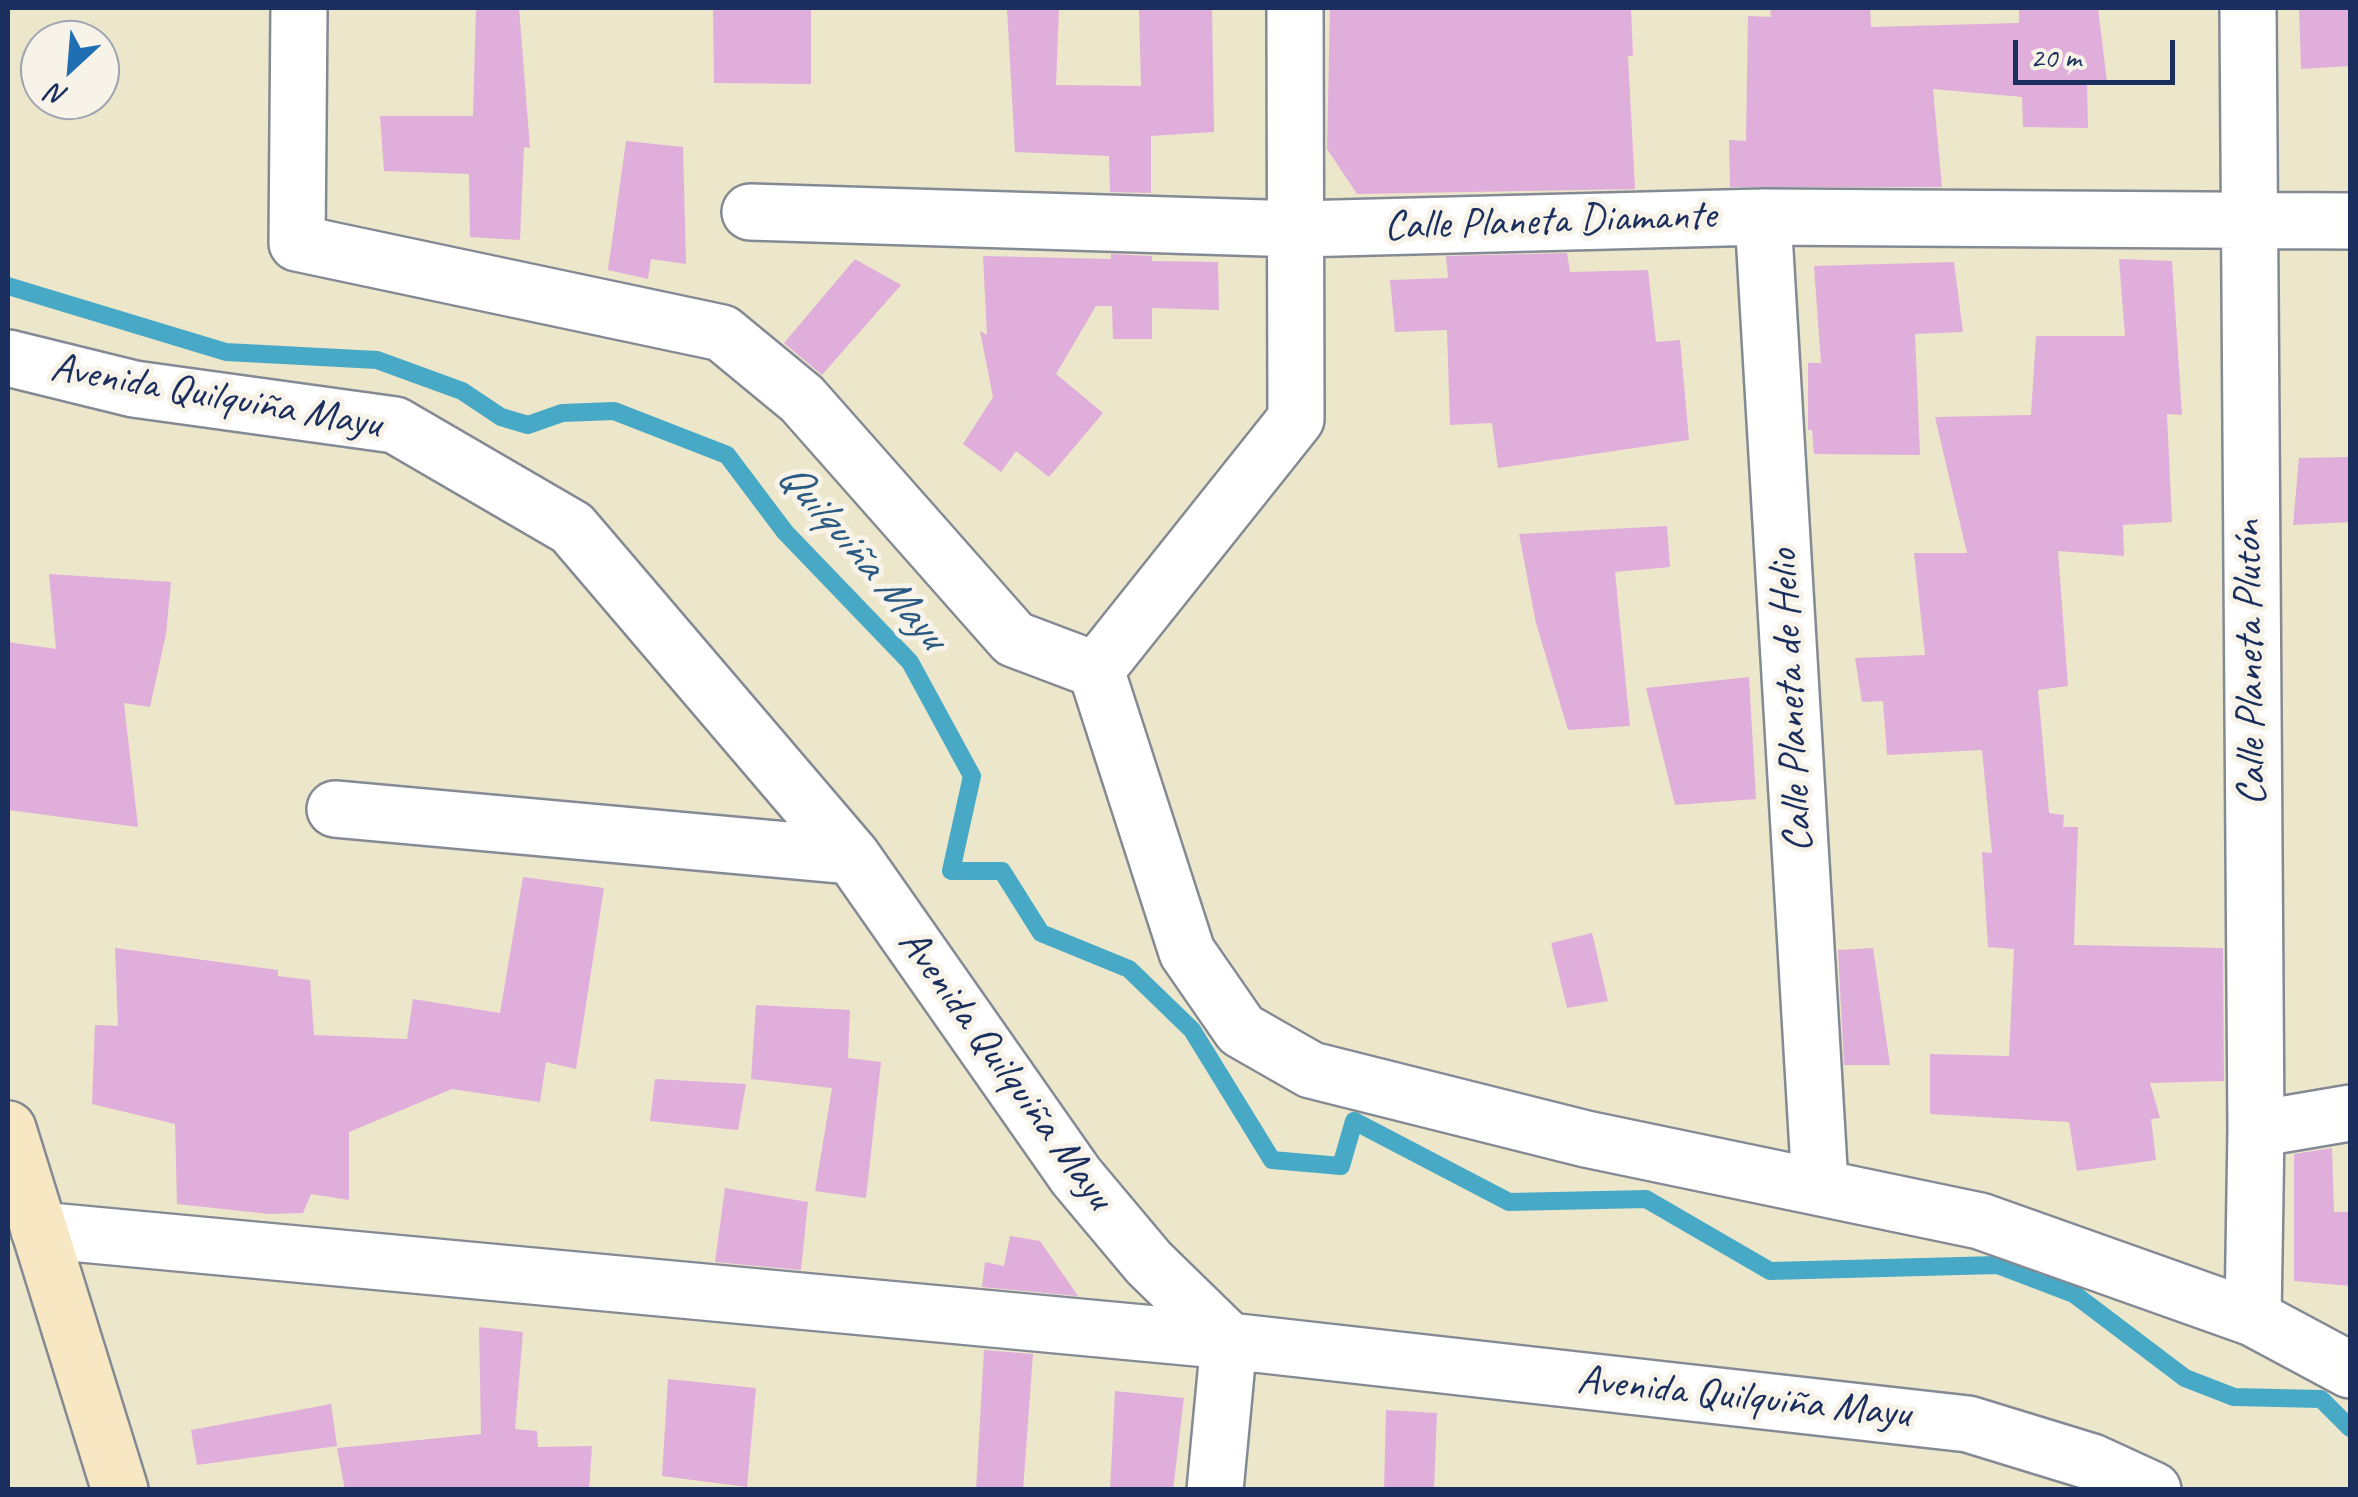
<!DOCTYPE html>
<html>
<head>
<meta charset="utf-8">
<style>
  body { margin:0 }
  #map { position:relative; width:2358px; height:1497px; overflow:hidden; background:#ece6cb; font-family:Caveat,sans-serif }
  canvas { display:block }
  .frame { position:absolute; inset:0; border:10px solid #1b2f5e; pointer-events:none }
  .north { position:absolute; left:20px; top:20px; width:100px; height:100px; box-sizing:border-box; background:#f7f3e8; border:2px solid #9fa5b1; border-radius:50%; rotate:206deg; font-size:28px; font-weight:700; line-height:40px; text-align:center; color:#1b2f5e }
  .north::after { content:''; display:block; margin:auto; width:35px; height:45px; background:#1f6fb2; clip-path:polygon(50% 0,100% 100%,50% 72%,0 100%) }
  .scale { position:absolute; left:2013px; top:40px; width:162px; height:45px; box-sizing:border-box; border:5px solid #1b2f5e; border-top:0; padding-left:12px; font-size:30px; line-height:35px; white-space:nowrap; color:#1b2f5e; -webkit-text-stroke:8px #f7f3e8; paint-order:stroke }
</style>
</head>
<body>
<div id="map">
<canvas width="2358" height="1497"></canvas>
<div class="frame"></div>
<div class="north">N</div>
<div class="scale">20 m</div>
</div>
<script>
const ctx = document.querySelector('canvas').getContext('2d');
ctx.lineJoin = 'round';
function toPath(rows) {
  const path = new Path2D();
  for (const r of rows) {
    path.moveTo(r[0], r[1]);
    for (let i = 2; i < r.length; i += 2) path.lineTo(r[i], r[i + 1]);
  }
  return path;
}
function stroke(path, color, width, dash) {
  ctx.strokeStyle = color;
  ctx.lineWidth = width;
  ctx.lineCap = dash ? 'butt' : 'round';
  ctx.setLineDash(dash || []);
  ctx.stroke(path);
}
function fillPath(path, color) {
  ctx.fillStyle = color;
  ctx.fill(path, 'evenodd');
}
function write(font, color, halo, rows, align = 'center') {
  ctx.font = font + ' Caveat,sans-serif';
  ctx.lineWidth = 10;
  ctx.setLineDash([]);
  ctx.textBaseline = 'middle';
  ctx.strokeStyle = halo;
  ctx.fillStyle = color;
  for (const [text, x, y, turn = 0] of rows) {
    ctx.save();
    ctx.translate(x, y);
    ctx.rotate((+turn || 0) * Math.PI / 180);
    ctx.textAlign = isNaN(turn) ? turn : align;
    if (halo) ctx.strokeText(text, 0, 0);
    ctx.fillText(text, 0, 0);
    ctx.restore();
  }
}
const stream = toPath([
  [8,286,226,352,377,360,462,391,501,417,528,425,562,413,614,411,727,455,785,532,910,662,972,776,951,871,1002,871,1041,933,1129,969,1192,1030,1272,1160,1341,1166,1354,1121,1509,1202,1646,1199,1770,1271,1998,1265,2074,1294,2185,1378,2234,1397,2321,1399,2350,1428]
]);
const building = toPath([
  [476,8,519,8,530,148,524,147,520,240,470,237,469,174,384,171,380,116,473,116],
  [713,8,811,8,811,84,714,83],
  [1007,8,1059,8,1056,85,1141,86,1139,8,1212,8,1214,132,1151,136,1151,193,1110,192,1109,156,1015,152],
  [1330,8,1631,8,1633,56,1628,56,1635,189,1357,194,1327,149],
  [1770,8,1870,8,1871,27,2019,23,2019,8,2098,8,2107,82,2087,83,2088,128,2023,127,2022,97,1933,89,1942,187,1730,187,1729,140,1746,141,1748,16,1771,17],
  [2299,8,2350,8,2350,66,2301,69],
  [626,141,683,147,686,264,651,259,648,279,608,270],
  [1567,253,1570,272,1648,270,1656,342,1680,340,1689,440,1498,468,1492,423,1450,425,1447,330,1395,332,1390,280,1448,278,1446,256],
  [1111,254,1152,256,1152,261,1218,262,1219,310,1152,308,1152,339,1113,339,1112,306,1096,306,1056,374,1103,413,1049,477,1016,451,1001,472,963,444,993,397,980,331,987,335,983,256,1111,259],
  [855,259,901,285,822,375,784,343],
  [2119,259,2172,261,2182,415,2167,414,2172,522,2123,525,2124,556,2058,551,2068,686,2038,690,2049,813,2064,815,2063,827,2078,827,2074,945,2223,948,2224,1081,2150,1083,2160,1118,2151,1119,2156,1160,2077,1171,2069,1122,1930,1114,1930,1054,2009,1056,2014,949,1988,947,1982,852,1992,853,1982,750,1887,755,1883,701,1862,702,1855,658,1925,655,1914,553,1967,553,1935,417,2031,415,2036,336,2125,336],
  [1954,262,1963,332,1915,334,1920,455,1814,454,1812,430,1808,430,1808,363,1821,363,1814,266],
  [2350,457,2350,522,2293,525,2299,458],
  [1667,526,1670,567,1615,572,1630,726,1568,730,1536,623,1519,534],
  [49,574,171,582,166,634,150,707,124,703,138,827,8,810,8,642,56,649],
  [1749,677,1756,799,1675,805,1646,688],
  [523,877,604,888,576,1069,546,1062,540,1102,452,1089,349,1132,349,1200,311,1194,303,1213,269,1214,177,1204,175,1124,92,1104,95,1025,118,1026,115,948,278,970,278,976,310,980,314,1035,407,1039,413,999,500,1013],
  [1592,933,1608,1001,1567,1008,1551,943],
  [1873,948,1890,1065,1844,1065,1838,950],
  [756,1005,850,1010,848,1058,881,1062,866,1198,815,1191,832,1088,751,1079],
  [655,1079,746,1084,738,1130,650,1121],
  [2332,1148,2334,1212,2350,1212,2350,1286,2294,1281,2294,1154],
  [725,1188,808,1202,801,1270,715,1262],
  [1010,1236,1040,1241,1078,1296,982,1287,985,1262,1004,1266],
  [479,1327,523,1332,515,1429,537,1431,538,1447,592,1446,589,1490,345,1490,337,1448,481,1434],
  [984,1350,1033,1354,1023,1490,976,1490],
  [668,1379,756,1388,747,1487,662,1476],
  [1115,1391,1184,1398,1173,1490,1110,1490],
  [331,1404,337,1446,197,1465,191,1430],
  [1386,1410,1437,1413,1434,1490,1384,1490]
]);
const street = toPath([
  [299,8,297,243,722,333,802,399,1014,639,1096,670,1187,952,1241,1030,1311,1070,1586,1139,1980,1221,2253,1318,2350,1370],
  [2248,8,2256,1129,2253,1318],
  [750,212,1298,229,1763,217,2350,221],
  [1763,217,1820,1185],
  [8,358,134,389,395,425,572,528,852,856,1076,1176,1149,1263,1229,1341],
  [1096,670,1296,419,1295,8],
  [335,809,852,856],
  [2256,1129,2350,1113],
  [39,1230,1229,1341,1968,1424,2092,1462,2153,1490],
  [1215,1490,1229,1341]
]);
const secondary = toPath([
  [8,1129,120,1490]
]);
const streetNames = [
  ["Calle Planeta Diamante",1550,222,-2],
  ["Avenida Quilquiña Mayu",216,397,10],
  ["Calle Planeta Plutón",2251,663,-91],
  ["Calle Planeta de Helio",1792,701,-93],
  ["Avenida Quilquiña Mayu",1005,1070,54],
  ["Avenida Quilquiña Mayu",1744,1398,6]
];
const waterNames = [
  ["Quilquiña Mayu",861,556,49]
];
stroke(stream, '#48a9c7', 18);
fillPath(building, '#e0aeda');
stroke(street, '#848a94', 60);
stroke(secondary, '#848a94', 60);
stroke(street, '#fff', 55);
stroke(secondary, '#f8e7c3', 55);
write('42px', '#1b2f5e', '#f7f3e8', streetNames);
write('italic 45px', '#2b5a83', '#f7f3e8', waterNames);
</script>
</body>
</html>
